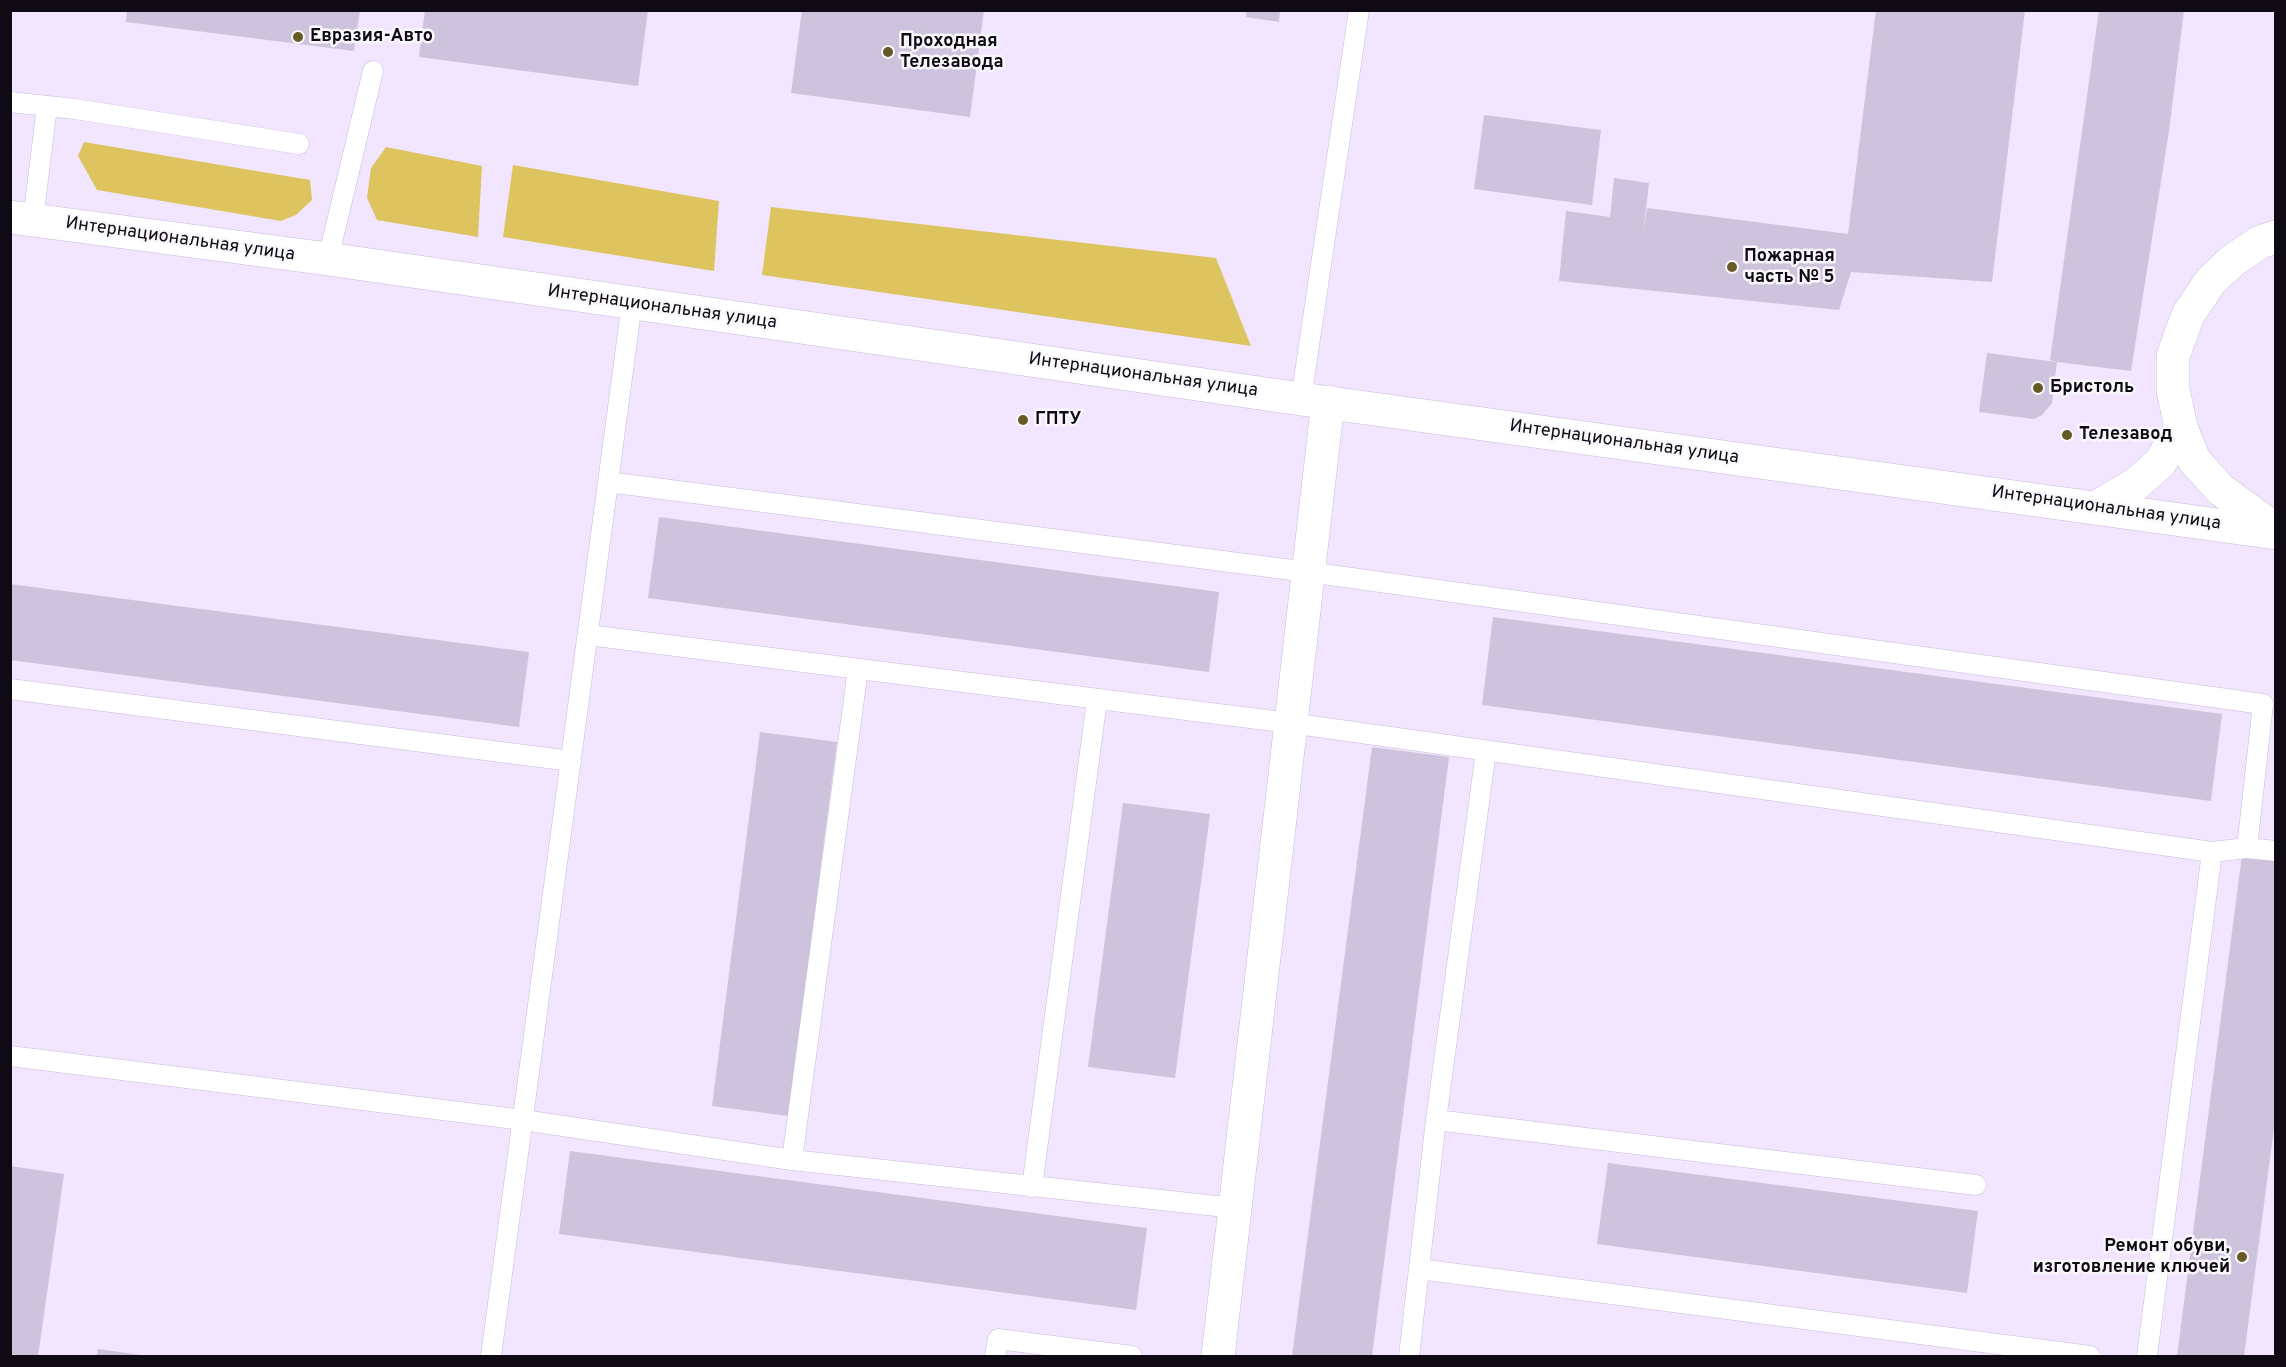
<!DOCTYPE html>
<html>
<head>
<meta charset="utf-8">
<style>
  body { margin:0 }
  #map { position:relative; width:2286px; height:1367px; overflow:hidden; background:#f1e5ff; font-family:Overpass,sans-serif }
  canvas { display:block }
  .frame { position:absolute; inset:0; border:12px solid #0f0b14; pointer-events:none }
</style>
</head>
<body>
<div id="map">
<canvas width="2286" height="1367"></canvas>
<div class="frame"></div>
</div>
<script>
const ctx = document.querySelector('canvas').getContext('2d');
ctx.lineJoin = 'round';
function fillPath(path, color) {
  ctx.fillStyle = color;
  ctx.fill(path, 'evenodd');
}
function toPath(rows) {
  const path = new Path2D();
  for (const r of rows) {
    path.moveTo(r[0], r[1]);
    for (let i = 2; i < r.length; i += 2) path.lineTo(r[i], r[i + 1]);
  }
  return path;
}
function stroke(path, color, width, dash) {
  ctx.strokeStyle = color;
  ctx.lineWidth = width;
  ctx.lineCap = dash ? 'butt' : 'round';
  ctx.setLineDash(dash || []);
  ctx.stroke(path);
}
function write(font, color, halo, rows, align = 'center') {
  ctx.font = font + ' Overpass,sans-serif';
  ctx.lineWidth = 5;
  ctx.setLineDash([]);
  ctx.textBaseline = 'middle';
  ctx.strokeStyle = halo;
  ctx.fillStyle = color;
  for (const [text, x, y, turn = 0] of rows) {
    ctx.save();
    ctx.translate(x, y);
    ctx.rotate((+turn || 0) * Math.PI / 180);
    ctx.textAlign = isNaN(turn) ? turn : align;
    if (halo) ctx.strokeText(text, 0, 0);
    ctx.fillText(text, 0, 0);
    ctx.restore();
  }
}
const green = toPath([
  [84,142,310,180,312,200,296,215,281,221,97,190,78,156],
  [386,147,482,166,478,237,377,220,367,198,371,168],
  [513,165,719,201,714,271,503,237],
  [771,207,1216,258,1251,346,762,275]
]);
const building = toPath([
  [127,10,360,10,354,51,126,22],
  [425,10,648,10,638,86,419,57],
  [802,10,984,10,970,117,791,93],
  [1247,10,1280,10,1279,22,1246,17],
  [1876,10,2025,10,1992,282,1851,272,1839,310,1559,281,1566,211,1610,217,1614,178,1649,183,1643,235,1647,208,1848,234],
  [2099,10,2184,10,2169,131,2131,371,2057,362,2050,360],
  [1484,115,1601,130,1592,205,1474,189],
  [1987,353,2057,362,2052,403,2042,415,2034,419,1979,412],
  [659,517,1219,592,1209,672,648,598],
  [10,584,529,652,519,727,10,660],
  [1493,617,2222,714,2211,801,1482,705],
  [760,732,837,742,788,1116,712,1106],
  [1372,747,1449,757,1372,1356,1292,1356],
  [1123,803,1210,814,1175,1078,1088,1067],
  [2242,855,2276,859,2276,1113,2244,1356,2177,1356],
  [570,1151,1147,1228,1136,1310,559,1234],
  [1608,1163,1978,1211,1967,1293,1597,1244],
  [10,1166,64,1174,38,1356,10,1356],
  [98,1349,141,1355,141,1356,97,1356]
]);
const service = toPath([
  [10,102,75,109,299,144],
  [33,220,47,106],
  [328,259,373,71],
  [1301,399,1359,10],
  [608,482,1308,572,2263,704,2247,848],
  [588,635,1290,723,2212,852,2247,848,2276,851],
  [10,689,571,761],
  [10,1056,523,1120,792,1160,1235,1208],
  [1436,1120,1976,1185],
  [792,1160,858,669],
  [1032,1187,1097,700],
  [1419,1269,2090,1356],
  [491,1356,632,303],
  [995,1356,998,1339,1132,1356],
  [1409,1356,1436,1120,1486,751],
  [2147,1356,2212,852]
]);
const minor = toPath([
  [2276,237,2260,242,2232,261,2210,282,2188,315,2173,356,2173,390,2181,427,2194,460,2220,489,2276,530],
  [2096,508,2136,484,2160,463,2181,427],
  [1218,1356,1328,402]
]);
const tertiary = toPath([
  [10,217,328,259,1301,399,2276,533]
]);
const markers = [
  [298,37,6,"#675a27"],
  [888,52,6,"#675a27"],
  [1732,267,6,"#675a27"],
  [2038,388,6,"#675a27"],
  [1023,420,6,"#675a27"],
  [2067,435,6,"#675a27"],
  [2242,1257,6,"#675a27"]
];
const poiNames = [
  ["Евразия-Авто",310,37],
  ["Проходная",900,42],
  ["Телезавода",900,63],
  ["Пожарная",1744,257],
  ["часть № 5",1744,278],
  ["Бристоль",2050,388],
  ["ГПТУ",1035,420],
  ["Телезавод",2079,435],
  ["Ремонт обуви,",2230,1247,"right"],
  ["изготовление ключей",2230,1268,"right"]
];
const streetNames = [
  ["Интернациональная улица",180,240,8],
  ["Интернациональная улица",662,308,8],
  ["Интернациональная улица",1143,376,8],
  ["Интернациональная улица",1624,443,8],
  ["Интернациональная улица",2106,509,8]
];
fillPath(green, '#dec45f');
fillPath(building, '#cec3dc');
stroke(service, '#c8bdd6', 21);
stroke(minor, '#c8bdd6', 34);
stroke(tertiary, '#c8bdd6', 34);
stroke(service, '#fff', 20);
stroke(minor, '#fff', 33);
stroke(tertiary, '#fff', 33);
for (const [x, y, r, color] of markers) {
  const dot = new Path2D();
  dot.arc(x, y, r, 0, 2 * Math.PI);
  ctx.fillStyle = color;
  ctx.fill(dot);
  stroke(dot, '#f9f7fc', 2);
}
write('bold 18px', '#0f0b14', '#f9f7fc', poiNames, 'left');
write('18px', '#0f0b14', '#f9f7fc', streetNames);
</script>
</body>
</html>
